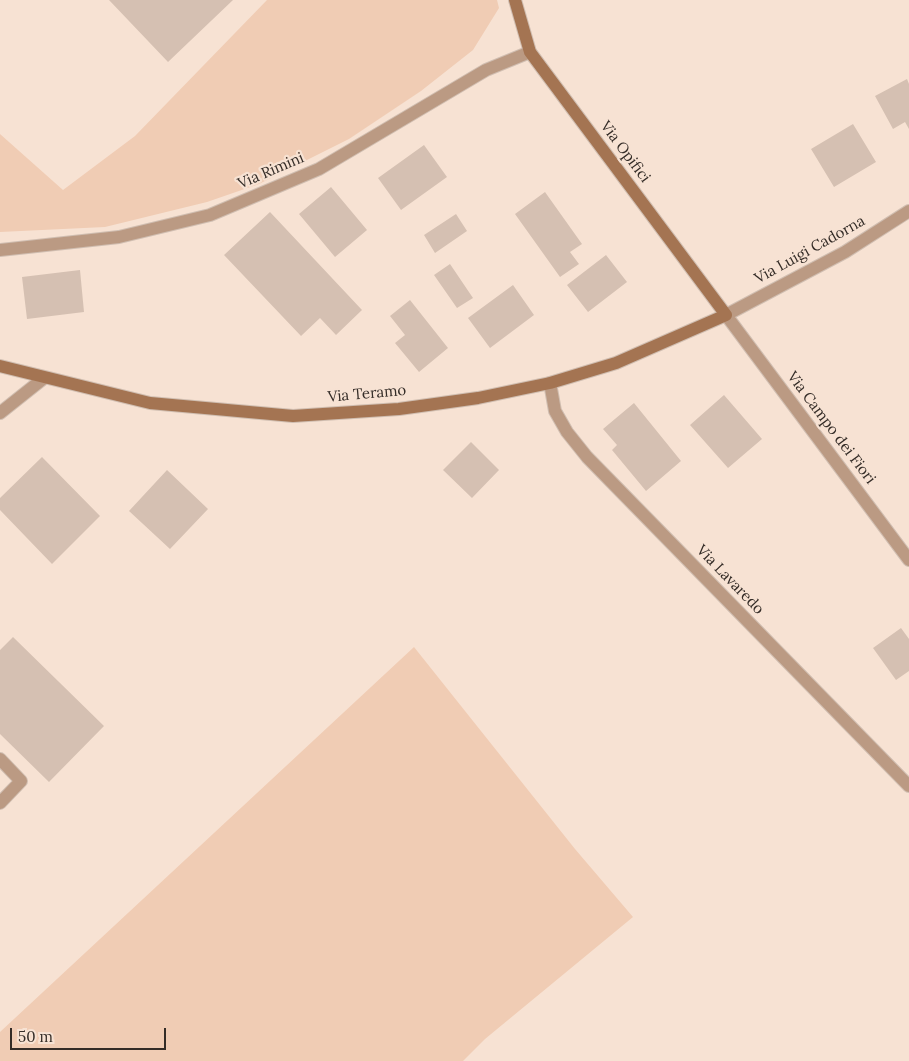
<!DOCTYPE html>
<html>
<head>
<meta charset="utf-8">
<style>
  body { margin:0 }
  #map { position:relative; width:909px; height:1061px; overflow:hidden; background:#f7e2d3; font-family:Lora,serif }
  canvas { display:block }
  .scale { position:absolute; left:10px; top:1028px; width:156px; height:22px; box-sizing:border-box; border:2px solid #342c27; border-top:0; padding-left:6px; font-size:15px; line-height:18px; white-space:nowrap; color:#342c27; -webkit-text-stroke:4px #f7e2d3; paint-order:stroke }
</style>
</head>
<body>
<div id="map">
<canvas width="909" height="1061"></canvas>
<div class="scale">50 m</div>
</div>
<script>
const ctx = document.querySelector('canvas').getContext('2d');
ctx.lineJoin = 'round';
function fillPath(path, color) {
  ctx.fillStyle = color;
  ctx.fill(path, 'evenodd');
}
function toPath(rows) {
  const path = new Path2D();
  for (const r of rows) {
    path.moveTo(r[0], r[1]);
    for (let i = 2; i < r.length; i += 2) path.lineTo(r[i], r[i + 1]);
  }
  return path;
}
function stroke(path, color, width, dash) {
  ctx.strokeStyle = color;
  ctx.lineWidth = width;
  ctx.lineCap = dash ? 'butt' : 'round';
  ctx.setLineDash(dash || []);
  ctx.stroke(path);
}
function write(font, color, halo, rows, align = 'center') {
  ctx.font = font + ' Lora,serif';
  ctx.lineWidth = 4.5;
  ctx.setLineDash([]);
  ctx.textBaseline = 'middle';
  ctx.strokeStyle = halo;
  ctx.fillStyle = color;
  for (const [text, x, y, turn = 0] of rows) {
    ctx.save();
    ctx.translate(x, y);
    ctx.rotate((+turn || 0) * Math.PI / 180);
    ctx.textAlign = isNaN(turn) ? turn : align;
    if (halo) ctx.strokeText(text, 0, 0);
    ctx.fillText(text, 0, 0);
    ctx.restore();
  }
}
const green = toPath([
  [267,0,497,0,499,8,473,50,421,91,349,139,259,184,207,202,105,227,0,232,0,134,63,190,135,136],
  [414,647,575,849,633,917,485,1039,463,1061,0,1061,0,1032]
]);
const building = toPath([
  [109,0,233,0,168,62],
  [907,79,909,84,909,129,905,122,893,129,875,96],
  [853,124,876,162,834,187,811,149],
  [424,145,447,177,401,210,378,178],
  [331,187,367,230,335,257,299,214],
  [545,192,582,244,570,252,579,264,560,277,515,214],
  [270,212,362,310,336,335,320,318,301,336,224,255],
  [456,214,467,231,435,253,424,235],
  [606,255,627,282,588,312,567,285],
  [450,264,473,298,457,308,434,275],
  [80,270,84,312,27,319,22,277],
  [513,285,534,315,490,348,468,318],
  [410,300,448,348,419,372,395,343,405,335,390,316],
  [724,395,762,439,728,468,690,425],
  [634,403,681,461,646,491,612,450,617,445,603,429],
  [471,442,499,470,472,498,443,470],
  [42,457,100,516,52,564,0,510,0,498],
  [167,470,208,509,170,549,129,511],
  [901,628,909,639,909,671,896,680,873,648],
  [13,637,104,726,49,782,0,734,0,650]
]);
const street = toPath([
  [909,211,845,252,726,315,909,560],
  [0,250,119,237,210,215,319,169,486,70,530,52],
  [550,383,555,411,567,432,587,457,909,786],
  [0,413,44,378],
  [0,759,21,781,0,803]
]);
const secondary = toPath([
  [0,366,150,403,293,416,399,409,478,398,550,383,616,363,726,315,530,52,515,0]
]);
const streetNames = [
  ["Via Opifici",625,152,53],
  ["Via Rimini",271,171,-23],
  ["Via Luigi Cadorna",810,250,-29],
  ["Via Teramo",367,394,-5],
  ["Via Campo dei Fiori",831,428,53],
  ["Via Lavaredo",730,580,46]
];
fillPath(green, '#f0ccb4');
fillPath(building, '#d5c0b2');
stroke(street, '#d0beb1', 14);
stroke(secondary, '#d0beb1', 14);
stroke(street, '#bb9a83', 12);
stroke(secondary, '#a47452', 12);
write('15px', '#342c27', '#f7e2d3', streetNames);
</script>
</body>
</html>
